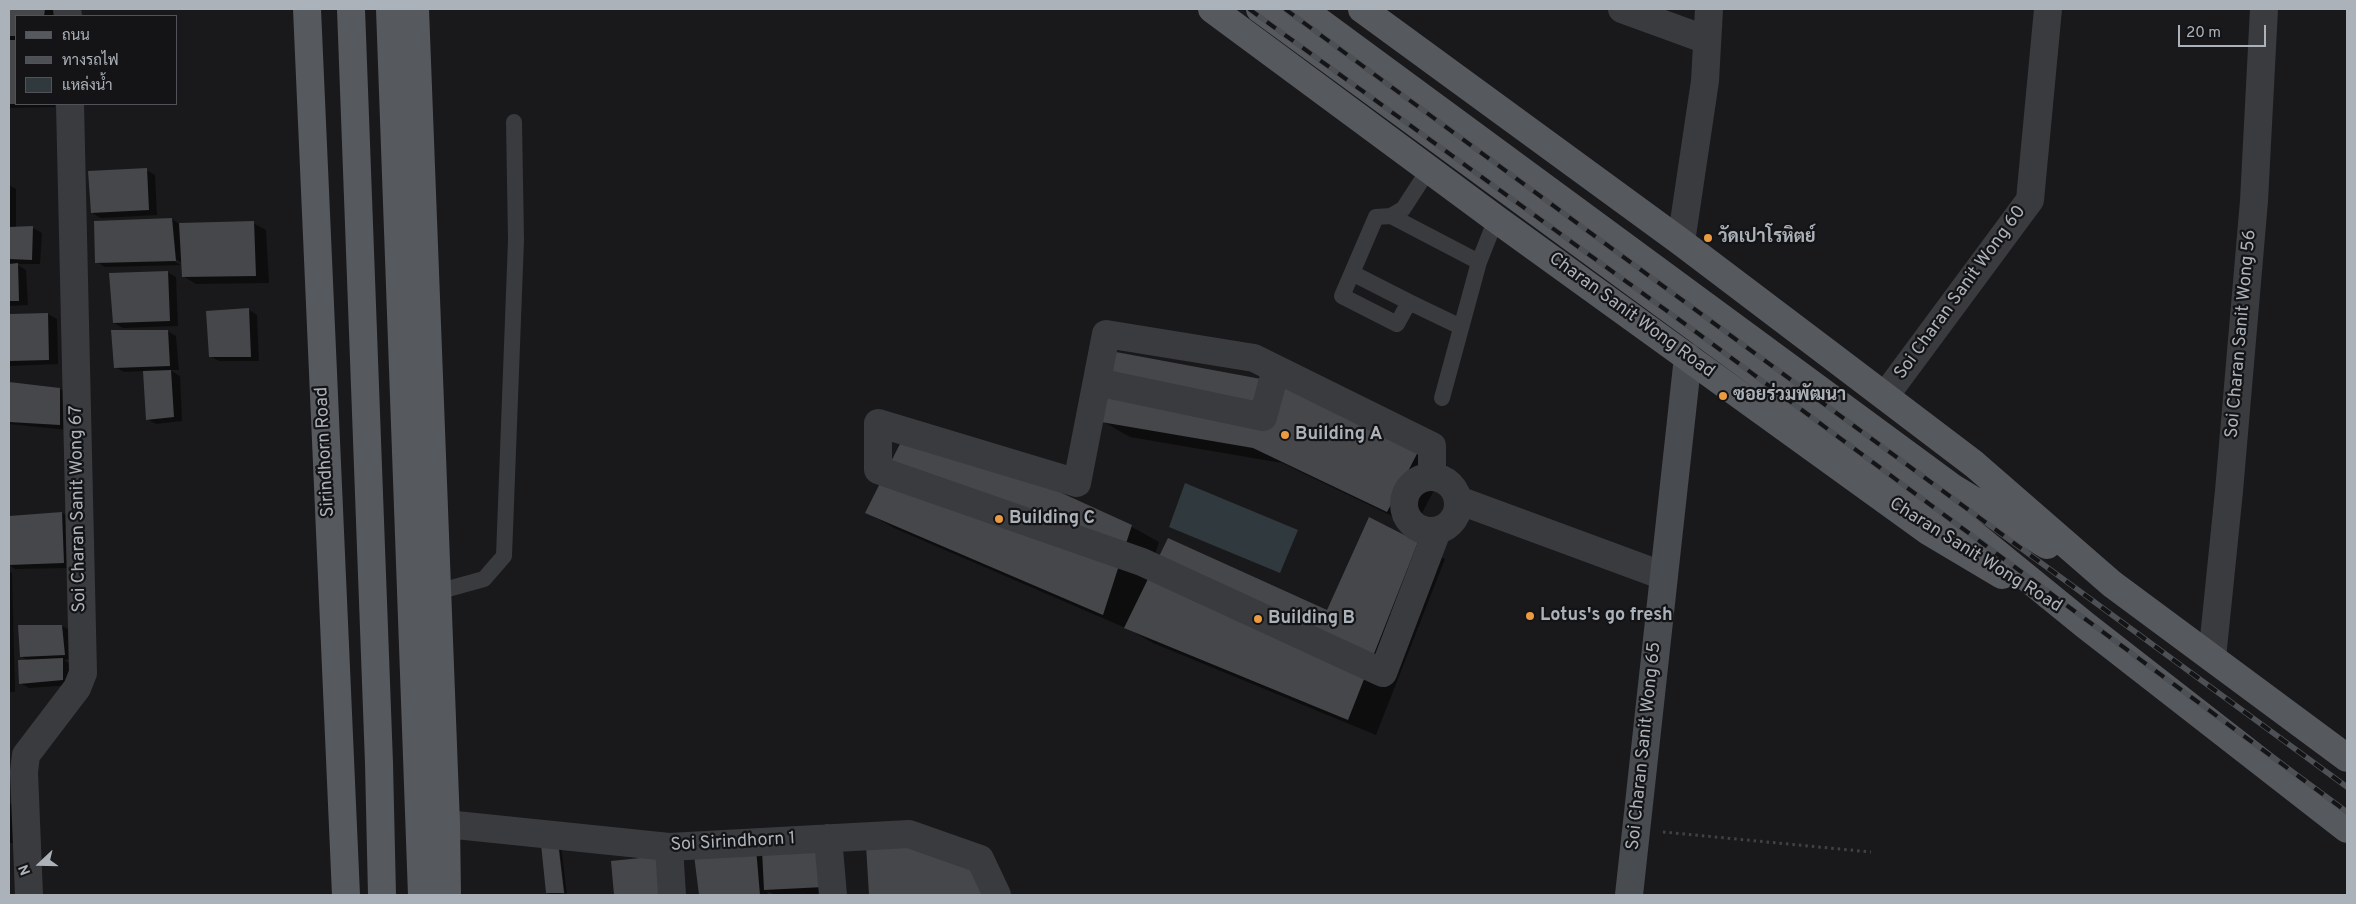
<!DOCTYPE html>
<html>
<head>
<meta charset="utf-8">
<style>
  body { margin:0 }
  #map { position:relative; width:2356px; height:904px; overflow:hidden; background:#19191b; font-family:Overpass,Sarabun,sans-serif }
  canvas { display:block }
  .frame { position:absolute; inset:0; border:10px solid #acb2ba; pointer-events:none }
  .legend { position:absolute; left:15px; top:15px; width:162px; height:90px; box-sizing:border-box; background:#141416; border:1px solid #515358; margin:0; padding:6px 9px; list-style:none; font-size:15px; color:#acb2ba }
  .legend li { display:flex; align-items:center; gap:10px; height:25px }
  .legend b { width:25px; border:1px solid #515358 }
  .north { position:absolute; left:15px; top:839px; width:50px; height:50px; -webkit-text-stroke:4px #141416; paint-order:stroke; rotate:249deg; font-size:14px; font-weight:700; line-height:20px; text-align:center; color:#acb2ba }
  .north::after { content:''; display:block; margin:auto; width:18px; height:22px; background:#acb2ba; clip-path:polygon(50% 0,100% 100%,50% 72%,0 100%) }
  .scale { position:absolute; left:2178px; top:25px; width:88px; height:22px; box-sizing:border-box; border:2px solid #acb2ba; border-top:0; padding-left:6px; font-size:15px; line-height:18px; white-space:nowrap; color:#acb2ba; -webkit-text-stroke:4px #141416; paint-order:stroke }
</style>
</head>
<body>
<div id="map">
<canvas width="2356" height="904"></canvas>
<div class="frame"></div>
<ul class="legend">
<li><b style="height:6px;background:#56595e"></b>ถนน</li>
<li><b style="height:6px;background:#4d5054"></b>ทางรถไฟ</li>
<li><b style="height:14px;background:#2f393e"></b>แหล่งน้ำ</li>
</ul>
<div class="north">N</div>
<div class="scale">20 m</div>
</div>
<script>
const ctx = document.querySelector('canvas').getContext('2d');
ctx.lineJoin = 'round';
function fillPath(path, color) {
  ctx.fillStyle = color;
  ctx.fill(path, 'evenodd');
}
function toPath(rows) {
  const path = new Path2D();
  for (const r of rows) {
    if (r.length === 3) {
      path.moveTo(r[0] + r[2], r[1]);
      path.arc(r[0], r[1], r[2], 0, 2 * Math.PI);
      continue;
    }
    path.moveTo(r[0], r[1]);
    for (let i = 2; i < r.length; i += 2) path.lineTo(r[i], r[i + 1]);
  }
  return path;
}
function stroke(path, color, width, dash) {
  ctx.strokeStyle = color;
  ctx.lineWidth = width;
  ctx.lineCap = dash ? 'butt' : 'round';
  ctx.setLineDash(dash || []);
  ctx.stroke(path);
}
function write(font, color, halo, rows, align = 'center') {
  ctx.font = font + ' Overpass,Sarabun,sans-serif';
  ctx.lineWidth = 4.5;
  ctx.setLineDash([]);
  ctx.textBaseline = 'middle';
  ctx.strokeStyle = halo;
  ctx.fillStyle = color;
  for (const [text, x, y, turn = 0] of rows) {
    ctx.save();
    ctx.translate(x, y);
    ctx.rotate((+turn || 0) * Math.PI / 180);
    ctx.textAlign = isNaN(turn) ? turn : align;
    if (halo) ctx.strokeText(text, 0, 0);
    ctx.fillText(text, 0, 0);
    ctx.restore();
  }
}
const water = toPath([
  [1185,483,1298,530,1280,573,1169,527]
]);
const shadow = toPath([
  [9,9,57,9,57,16,16,16,16,104,55,104,55,107,9,108],
  [123,9,152,9,152,10,125,10],
  [146,170,155,175,157,215,101,218,92,213],
  [9,185,16,189,16,228,33,228,42,233,40,264,16,264,26,270,28,305,9,306],
  [172,219,181,225,253,223,266,230,269,283,196,284,183,276,183,263,171,257,170,259,181,265,105,267,97,262],
  [167,272,176,277,178,326,123,328,114,323],
  [249,310,257,315,259,361,219,361,210,356],
  [48,314,57,319,58,364,9,366,9,316],
  [167,331,176,336,179,370,170,370,180,376,182,421,156,424,147,419,145,371,124,372,115,367],
  [9,383,60,389,69,394,68,430,9,424],
  [1102,421,1420,449,1447,465,1415,527,1282,463,1130,437],
  [911,425,1132,527,1159,542,1147,580,1148,581,1327,611,1417,543,1445,559,1376,735,1153,643,1128,629,894,528,866,512],
  [62,513,71,518,72,568,15,569,9,565,9,517],
  [9,571,12,573,15,692,9,692],
  [62,626,71,631,73,659,64,660,71,664,71,685,29,688,20,683,29,661,21,656,20,627],
  [9,803,14,806,17,843,9,843],
  [557,844,563,895,551,895,547,893],
  [559,845,561,846,567,895,565,895],
  [867,846,997,895,870,895],
  [821,847,828,895,773,894,767,891,768,895,700,895,696,856]
]);
const building = toPath([
  [9,9,45,9,44,16,16,16,16,36,9,36],
  [9,40,16,40,16,104,9,104],
  [147,168,149,210,91,213,88,171],
  [172,218,176,261,95,263,94,221],
  [254,221,256,276,182,277,179,223],
  [33,226,32,260,9,259,9,227],
  [18,263,19,301,9,301,9,264],
  [168,271,170,321,113,323,109,273],
  [249,308,251,357,209,357,206,311],
  [48,313,49,360,9,361,9,314],
  [111,330,168,330,170,366,114,368],
  [1116,352,1288,384,1420,448,1387,512,1253,448,1101,422],
  [171,370,174,417,146,420,143,371],
  [9,382,60,388,60,425,9,422],
  [910,424,1132,525,1103,615,865,513],
  [62,512,64,563,9,565,9,516],
  [1369,517,1418,542,1348,720,1124,628,1168,538,1327,610],
  [18,625,62,625,65,655,20,657],
  [63,658,63,680,19,684,18,660],
  [558,842,564,893,546,893,541,844],
  [933,842,980,859,986,895,869,895,866,845],
  [821,846,824,887,764,890,762,850],
  [756,848,760,895,699,895,694,855],
  [660,856,662,895,614,895,611,861]
]);
const path = toPath([
  [1663,832,1871,852]
]);
const lane = toPath([
  [1429,169,1403,209,1391,216,1376,217,1342,296,1397,324,1409,302,1461,327],
  [1391,216,1479,262],
  [1352,273,1409,302],
  [1442,398,1479,262,1496,219],
  [437,592,484,579,504,556,516,240,514,122]
]);
const street = toPath([
  [67,9,68,16],
  [1622,9,1707,40],
  [1681,242,1705,81,1709,9],
  [1097,382,1263,417,1276,369],
  [1885,396,2030,200,2048,9],
  [1432,477,1432,446,1254,358,1106,334,1077,483,878,423,878,470,1142,562,1383,673,1437,531],
  [1431,504,27],
  [1458,500,1664,576],
  [2212,658,2229,491,2254,201,2264,9],
  [446,824,669,847,909,834,980,859,997,895],
  [828,838,833,895],
  [669,847,672,895],
  [29,895,24,772,26,755,77,688,83,673,70,104]
]);
const secondary = toPath([
  [1629,895,1688,357]
]);
const primary = toPath([
  [307,9,346,895],
  [351,9,379,763,382,895],
  [390,9,422,895],
  [415,9,446,824,447,895],
  [1212,9,1496,219,1928,531,2002,575],
  [1260,9,1940,507,2085,625,2347,829],
  [1302,9,1953,488,2047,545],
  [1362,9,1681,242,1829,354,1974,464,2112,584,2347,758]
]);
const rail = toPath([
  [1249,9,1692,329,2347,812],
  [1285,9,2347,787]
]);
const markers = [
  [1708,238,5,"#ea9b41"],
  [1723,396,5,"#ea9b41"],
  [1285,435,5,"#ea9b41"],
  [999,519,5,"#ea9b41"],
  [1530,616,5,"#ea9b41"],
  [1258,619,5,"#ea9b41"]
];
const poiNames = [
  ["วัดเปาโรหิตย์",1718,238],
  ["ซอยร่วมพัฒนา",1733,396],
  ["Building A",1295,435],
  ["Building C",1009,519],
  ["Lotus's go fresh",1540,616],
  ["Building B",1268,619]
];
const streetNames = [
  ["Soi Charan Sanit Wong 60",1961,293,-54],
  ["Charan Sanit Wong Road",1631,316,36],
  ["Soi Charan Sanit Wong 56",2242,334,-85],
  ["Sirindhorn Road",326,452,-93],
  ["Soi Charan Sanit Wong 67",79,509,-91],
  ["Charan Sanit Wong Road",1975,556,32],
  ["Soi Charan Sanit Wong 65",1645,746,-84],
  ["Soi Sirindhorn 1",733,843,-3]
];
fillPath(water, '#2f393e');
fillPath(shadow, '#0007');
fillPath(building, '#46474b');
stroke(path, '#404246', 3, [2.5, 4]);
stroke(lane, '#3a3b3f', 16);
stroke(street, '#3a3b3f', 28);
stroke(secondary, '#484b4f', 28);
stroke(primary, '#56595e', 28);
stroke(rail, '#4d5054', 5.5);
stroke(rail, '#141416', 4, [11]);
for (const [x, y, r, color] of markers) {
  const dot = new Path2D();
  dot.arc(x, y, r, 0, 2 * Math.PI);
  ctx.fillStyle = color;
  ctx.fill(dot);
  stroke(dot, '#141416', 2);
}
write('bold 18px', '#acb2ba', '#141416', poiNames, 'left');
write('18px', '#acb2ba', '#141416', streetNames);
</script>
</body>
</html>
